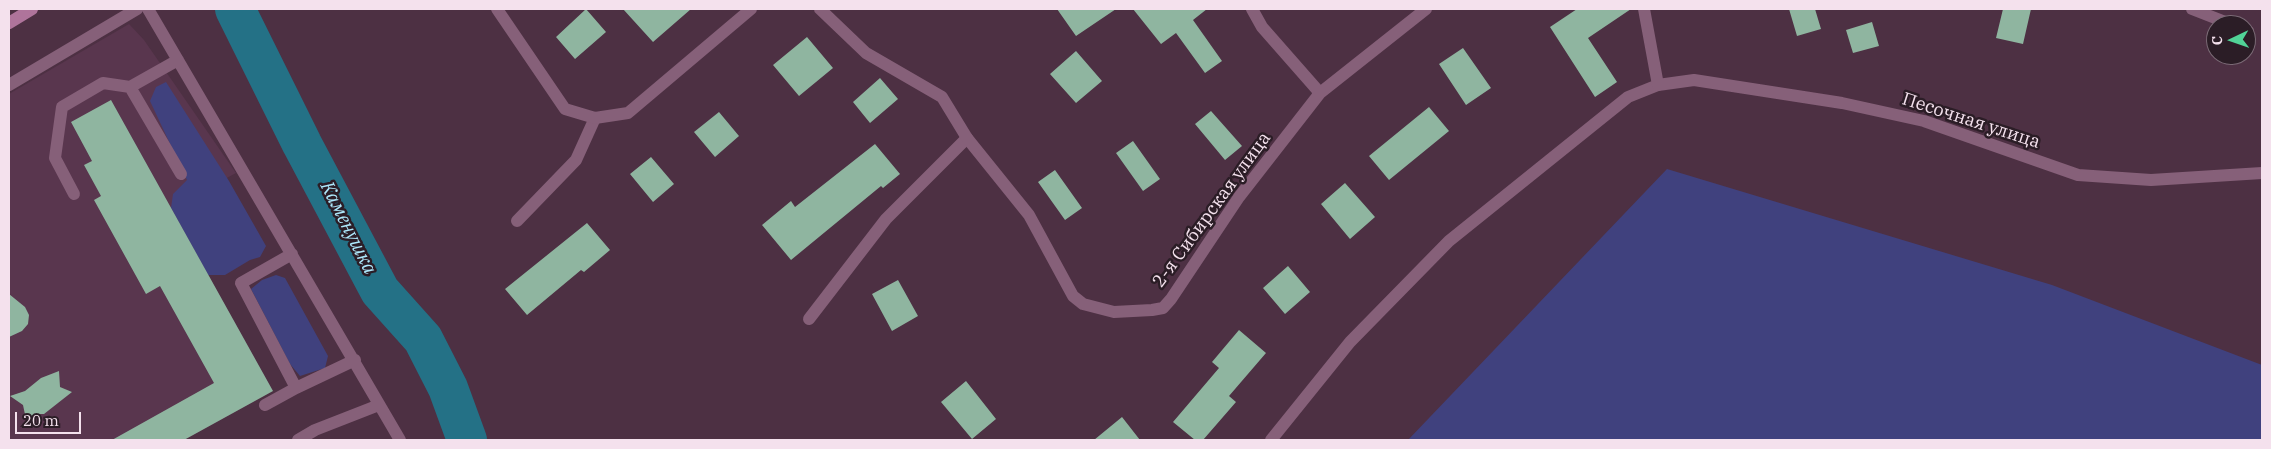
<!DOCTYPE html>
<html>
<head>
<meta charset="utf-8">
<style>
  body { margin:0 }
  #map { position:relative; width:2271px; height:449px; overflow:hidden; background:#4d3043; font-family:"IBM Plex Serif",serif }
  canvas { display:block }
  .frame { position:absolute; inset:0; border:10px solid #f4e1ed; pointer-events:none }
  .north { position:absolute; left:2206px; top:15px; width:50px; height:50px; box-sizing:border-box; background:#2b1d26; border:1px solid #7b6b76; border-radius:50%; rotate:267deg; font-size:14px; font-weight:700; line-height:20px; text-align:center; color:#f4e1ed }
  .north::after { content:''; display:block; margin:auto; width:18px; height:22px; background:#51d397; clip-path:polygon(50% 0,100% 100%,50% 72%,0 100%) }
  .scale { position:absolute; left:15px; top:412px; width:66px; height:22px; box-sizing:border-box; border:2px solid #f4e1ed; border-top:0; padding-left:6px; font-size:15px; line-height:18px; white-space:nowrap; color:#f4e1ed; -webkit-text-stroke:4px #2b1d26; paint-order:stroke }
</style>
</head>
<body>
<div id="map">
<canvas width="2271" height="449"></canvas>
<div class="frame"></div>
<div class="north">С</div>
<div class="scale">20 m</div>
</div>
<script>
const ctx = document.querySelector('canvas').getContext('2d');
ctx.lineJoin = 'round';
function fillPath(path, color) {
  ctx.fillStyle = color;
  ctx.fill(path, 'evenodd');
}
function toPath(rows) {
  const path = new Path2D();
  for (const r of rows) {
    path.moveTo(r[0], r[1]);
    for (let i = 2; i < r.length; i += 2) path.lineTo(r[i], r[i + 1]);
  }
  return path;
}
function stroke(path, color, width, dash) {
  ctx.strokeStyle = color;
  ctx.lineWidth = width;
  ctx.lineCap = dash ? 'butt' : 'round';
  ctx.setLineDash(dash || []);
  ctx.stroke(path);
}
function write(font, color, halo, rows, align = 'center') {
  ctx.font = font + ' "IBM Plex Serif",serif';
  ctx.lineWidth = 5;
  ctx.setLineDash([]);
  ctx.textBaseline = 'middle';
  ctx.strokeStyle = halo;
  ctx.fillStyle = color;
  for (const [text, x, y, turn = 0] of rows) {
    ctx.save();
    ctx.translate(x, y);
    ctx.rotate((+turn || 0) * Math.PI / 180);
    ctx.textAlign = isNaN(turn) ? turn : align;
    if (halo) ctx.strokeText(text, 0, 0);
    ctx.fillText(text, 0, 0);
    ctx.restore();
  }
}
const built = toPath([
  [129,24,144,40,236,173,171,208,273,391,184,440,9,440,9,94]
]);
const green = toPath([
  [166,82,229,181,266,246,260,257,250,260,225,275,208,275,171,208,173,194,187,180,150,101,156,87],
  [1667,169,2052,285,2262,365,2262,440,1408,440],
  [276,275,285,278,328,356,325,368,300,376,290,364,251,289,262,280]
]);
const river = toPath([
  [235,9,302,144,380,291,423,339,448,388,467,440]
]);
const building = toPath([
  [586,9,606,32,575,59,556,37],
  [623,9,691,9,653,42],
  [1057,9,1116,9,1076,36],
  [1133,9,1207,9,1193,20,1222,61,1205,73,1176,33,1161,44],
  [1577,9,1631,9,1588,38,1617,82,1595,97,1550,27],
  [1789,9,1815,9,1821,29,1797,36],
  [2003,9,2031,9,2023,44,1996,38],
  [1872,22,1879,46,1853,53,1846,30],
  [807,37,833,68,799,96,773,65],
  [1463,48,1491,88,1466,105,1439,64],
  [1076,51,1102,81,1076,103,1050,74],
  [880,78,898,99,870,123,853,102],
  [111,100,273,391,184,440,112,440,214,383,160,286,146,294,94,200,101,196,84,165,92,161,71,122],
  [1429,107,1449,131,1389,180,1369,156],
  [1211,111,1242,146,1225,160,1195,124],
  [719,112,739,136,715,157,694,132],
  [1133,141,1160,179,1143,191,1116,153],
  [875,144,900,174,883,188,881,186,791,260,762,225,791,201,795,207],
  [651,157,674,184,653,202,630,174],
  [1055,170,1082,208,1065,220,1038,182],
  [1345,183,1375,217,1350,239,1321,204],
  [587,223,610,250,584,272,581,270,527,315,505,289],
  [1288,266,1310,292,1285,314,1263,288],
  [898,280,918,316,892,331,872,294],
  [9,294,25,307,29,315,28,324,22,331,9,337],
  [1239,330,1266,353,1229,396,1236,402,1203,440,1195,440,1173,422,1219,368,1212,362],
  [59,371,60,387,72,392,44,414,37,414,27,424,23,405,10,396,25,391,41,378],
  [966,381,996,419,972,439,941,402],
  [1122,417,1140,440,1094,440]
]);
const service = toPath([
  [148,9,400,440],
  [9,85,137,9],
  [130,87,181,174],
  [74,194,55,158,62,107,103,83,130,87,178,60],
  [517,221,576,160,595,118],
  [292,254,241,283,296,388,355,360],
  [809,319,886,219,967,138],
  [265,405,296,388],
  [298,440,315,430,379,405],
  [1271,440,1350,342,1449,241,1628,97,1658,85]
]);
const minor = toPath([
  [497,9,565,109,595,118,628,113,751,9],
  [820,9,866,53,942,97,967,138,1029,215,1073,296,1083,304,1114,312,1152,310,1163,308,1171,299,1239,197,1320,93,1426,9],
  [1252,9,1262,27,1320,93],
  [1644,9,1658,85,1694,80,1842,103,1924,121,2078,175,2151,180,2262,173],
  [2192,9,2233,25],
  [2246,30,2248,31]
]);
const secondary = toPath([
  [9,23,32,9]
]);
const streetNames = [
  ["Песочная улица",1971,121,18],
  ["2-я Сибирская улица",1212,210,-54]
];
const waterNames = [
  ["Каменушка",348,228,63]
];
fillPath(built, '#59364e');
fillPath(green, '#40417e');
stroke(river, '#247186', 40);
fillPath(building, '#8fb5a0');
stroke(service, '#866079', 12);
stroke(minor, '#866079', 12);
stroke(secondary, '#af749b', 12);
write('18px', '#f4e1ed', '#2b1d26', streetNames);
write('italic 19px', '#aee9fc', '#2b1d26', waterNames);
</script>
</body>
</html>
